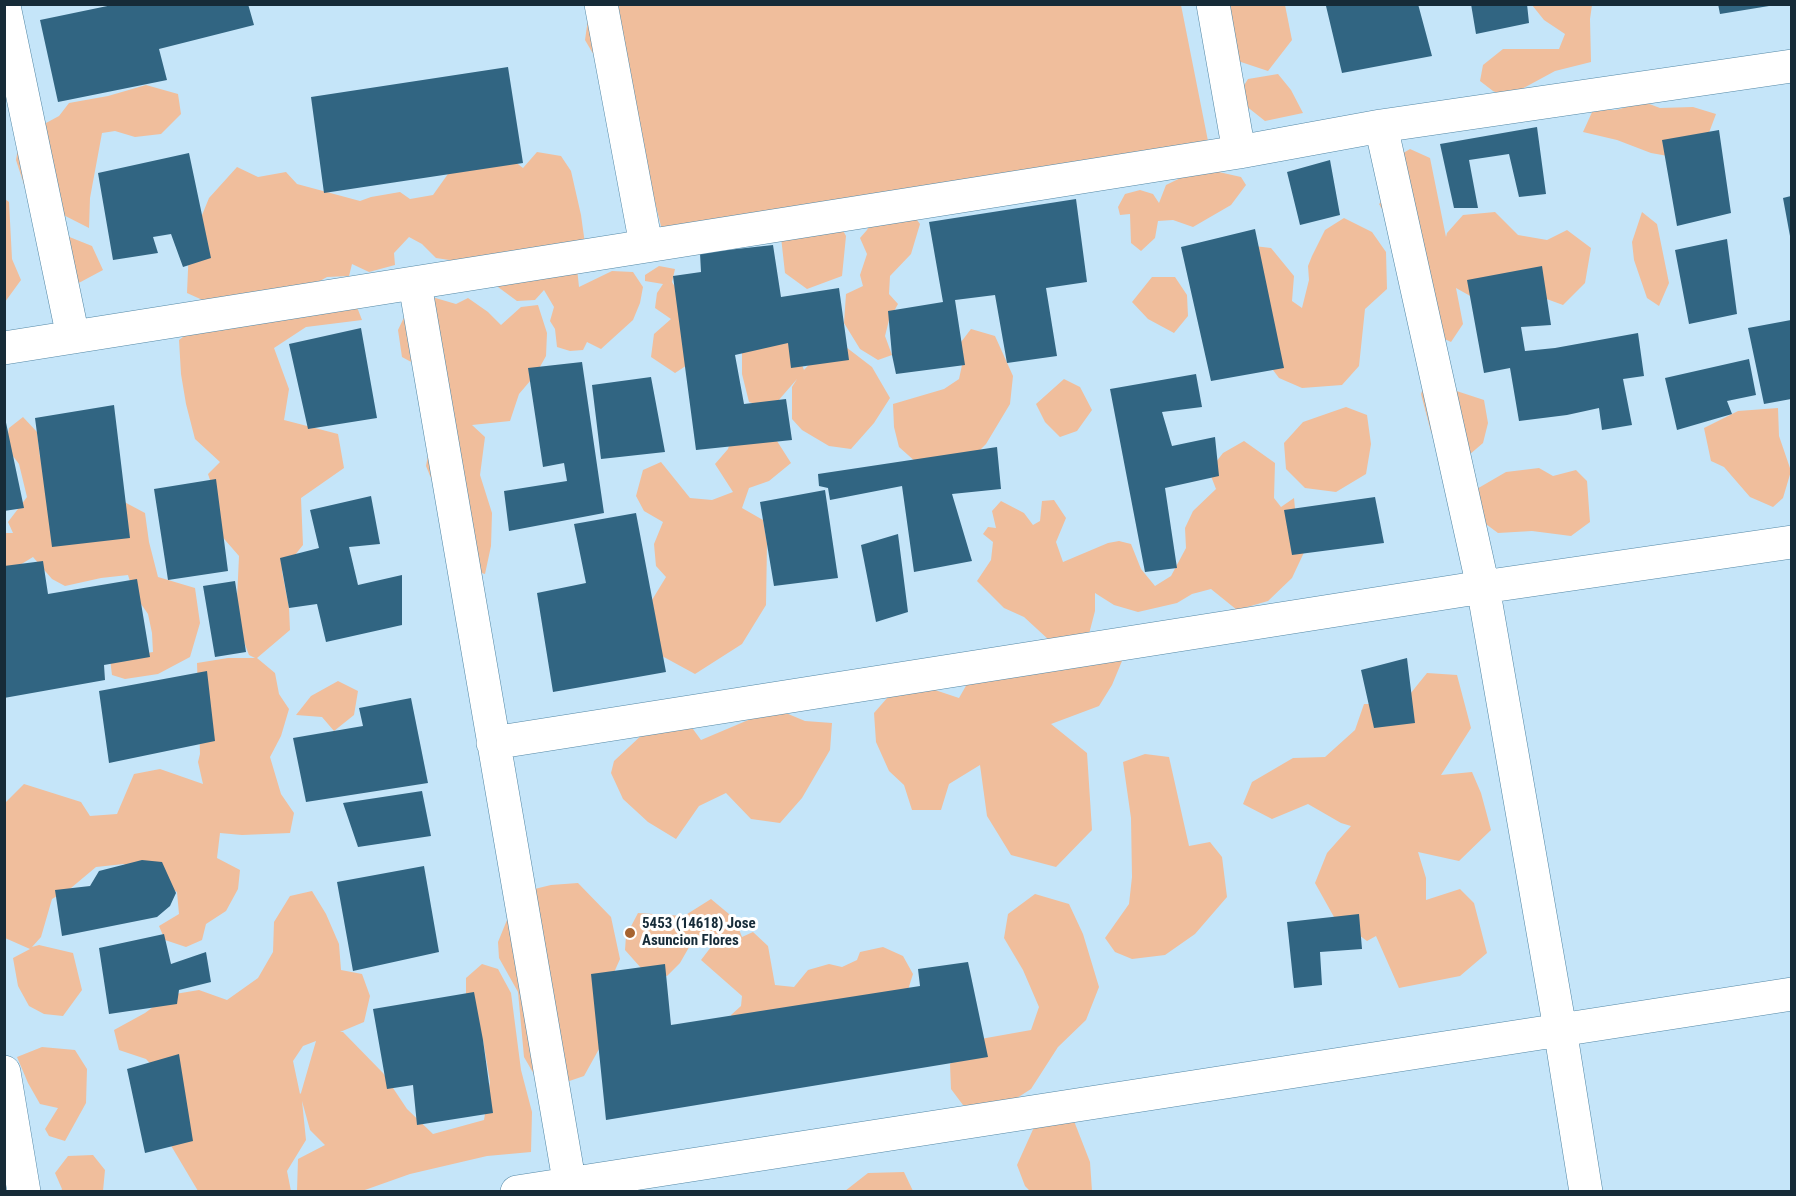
<!DOCTYPE html>
<html>
<head>
<meta charset="utf-8">
<style>
  body { margin:0 }
  #map { position:relative; width:1796px; height:1196px; overflow:hidden; background:#c5e5f9; font-family:"Roboto Condensed",sans-serif }
  canvas { display:block }
  .frame { position:absolute; inset:0; border:6px solid #162b38; pointer-events:none }
</style>
</head>
<body>
<div id="map">
<canvas width="1796" height="1196"></canvas>
<div class="frame"></div>
</div>
<script>
const ctx = document.querySelector('canvas').getContext('2d');
ctx.lineJoin = 'round';
function fillPath(path, color) {
  ctx.fillStyle = color;
  ctx.fill(path, 'evenodd');
}
function toPath(rows) {
  const path = new Path2D();
  for (const r of rows) {
    path.moveTo(r[0], r[1]);
    for (let i = 2; i < r.length; i += 2) path.lineTo(r[i], r[i + 1]);
  }
  return path;
}
function stroke(path, color, width, dash) {
  ctx.strokeStyle = color;
  ctx.lineWidth = width;
  ctx.lineCap = dash ? 'butt' : 'round';
  ctx.setLineDash(dash || []);
  ctx.stroke(path);
}
function write(font, color, halo, rows, align = 'center') {
  ctx.font = font + ' "Roboto Condensed",sans-serif';
  ctx.lineWidth = 6;
  ctx.setLineDash([]);
  ctx.textBaseline = 'middle';
  ctx.strokeStyle = halo;
  ctx.fillStyle = color;
  for (const [text, x, y, turn = 0] of rows) {
    ctx.save();
    ctx.translate(x, y);
    ctx.rotate((+turn || 0) * Math.PI / 180);
    ctx.textAlign = isNaN(turn) ? turn : align;
    if (halo) ctx.strokeText(text, 0, 0);
    ctx.fillText(text, 0, 0);
    ctx.restore();
  }
}
const green = toPath([
  [590,5,1181,5,1208,141,902,200,920,224,911,254,890,276,889,294,898,304,889,320,885,336,892,355,878,360,860,349,844,323,846,294,863,286,860,275,867,254,860,238,867,230,879,205,662,230,648,175,629,115,585,40],
  [1211,5,1285,5,1292,40,1268,71,1223,56],
  [1532,5,1592,5,1590,19,1591,62,1555,71,1507,97,1493,91,1480,81,1483,65,1503,49,1559,49,1565,34,1544,20],
  [1278,74,1291,90,1303,113,1265,121,1236,98,1248,79],
  [146,85,178,94,181,114,161,134,135,137,115,131,102,133,90,198,89,228,28,197,16,160,20,137,59,116,69,103,108,96],
  [1644,102,1660,108,1693,107,1716,114,1707,138,1679,158,1651,153,1617,140,1583,132,1593,110,1616,110],
  [1410,149,1430,158,1446,237,1447,233,1463,215,1495,212,1518,235,1547,240,1567,230,1591,248,1585,283,1563,305,1525,291,1497,311,1456,288,1463,324,1451,342,1408,322,1397,234,1379,204,1395,189,1375,170],
  [537,152,561,156,571,171,581,215,585,244,577,268,579,287,612,271,633,272,643,287,640,303,633,320,601,349,587,342,583,350,570,351,557,347,555,329,550,321,554,307,544,290,535,300,517,301,498,287,496,271,463,262,436,258,422,244,409,237,394,253,395,265,369,272,352,264,349,276,327,277,306,289,218,307,187,293,189,247,209,198,237,167,258,177,286,172,297,184,360,201,371,197,400,192,410,199,433,195,455,164,505,154,523,168],
  [1201,168,1241,177,1246,185,1231,205,1193,227,1173,220,1158,221,1155,238,1141,251,1131,243,1130,214,1120,215,1118,207,1125,194,1140,190,1153,194,1159,203,1166,185],
  [5,199,9,202,12,259,21,280,5,302],
  [833,212,846,236,842,276,807,289,785,273,781,237],
  [1642,212,1657,224,1669,283,1659,306,1647,298,1634,260,1632,242],
  [1344,218,1372,232,1386,252,1387,289,1365,309,1359,366,1342,385,1302,388,1279,378,1255,346,1254,246,1271,248,1294,276,1292,301,1302,308,1309,280,1308,266,1312,256,1325,230],
  [67,236,92,246,103,270,75,285],
  [659,266,675,269,672,282,680,295,698,358,675,373,651,357,654,334,671,319,655,308,657,293,663,284,645,281,645,275],
  [1152,277,1175,277,1187,295,1188,316,1174,333,1148,319,1132,302],
  [350,289,362,320,306,327,274,348,289,389,284,420,338,434,344,468,301,498,303,545,282,571,289,608,290,630,257,658,275,673,279,694,289,709,281,736,270,757,281,794,294,813,290,833,242,835,220,833,217,858,240,870,238,889,226,911,206,924,202,940,186,947,165,940,159,926,179,914,177,892,160,882,146,883,124,864,96,867,71,888,52,899,41,937,32,947,39,945,73,953,82,990,63,1016,44,1014,29,1006,18,986,13,958,30,949,5,938,5,803,24,784,81,802,90,816,117,814,134,774,160,769,203,784,198,762,200,754,197,663,228,658,255,658,249,655,236,621,239,556,212,525,216,498,208,474,220,462,195,439,186,404,181,374,179,340,203,322],
  [432,297,456,304,468,298,488,312,501,325,521,307,538,305,547,333,546,356,536,374,519,394,510,421,472,425,485,437,480,475,492,513,491,546,485,574,454,565,433,483,426,466,430,445,424,369,402,357,398,330,410,305],
  [971,329,995,336,1013,376,1010,404,986,444,965,465,926,471,899,447,894,427,893,404,944,389,959,379,962,365,958,346],
  [761,330,794,345,804,370,816,357,842,344,872,367,890,398,874,423,851,449,829,446,802,430,792,419,792,387,797,379,771,409,749,402,742,374,742,351],
  [1064,379,1080,387,1092,410,1077,431,1060,437,1045,422,1036,404],
  [1426,381,1484,400,1488,423,1483,443,1469,455,1431,432,1421,394],
  [1346,407,1367,415,1371,444,1366,474,1336,492,1305,488,1286,469,1284,443,1303,422],
  [1778,408,1779,436,1791,471,1783,498,1773,507,1750,497,1724,467,1711,461,1704,428,1738,411],
  [23,417,37,432,40,457,145,513,149,542,158,577,195,588,200,623,190,657,158,674,125,679,112,675,110,659,153,652,152,633,148,614,134,594,128,575,101,578,65,586,52,579,33,557,5,574,5,533,13,533,8,522,27,497,19,464,6,447,9,428],
  [733,432,777,441,791,463,769,481,749,488,742,508,763,520,767,543,766,605,742,644,695,674,662,656,652,600,666,577,656,566,654,544,663,522,644,511,636,496,643,470,661,462,690,498,712,500,733,492,715,464,728,449],
  [1244,441,1275,463,1274,498,1281,507,1294,498,1296,519,1307,546,1292,578,1268,601,1237,610,1211,589,1192,594,1177,603,1138,612,1114,605,1095,593,1095,611,1089,634,1049,640,1024,617,1004,608,977,581,991,560,993,542,983,534,988,527,996,528,992,511,1001,501,1024,513,1033,525,1040,521,1042,501,1054,500,1066,518,1056,542,1063,562,1108,543,1119,541,1131,544,1141,569,1155,586,1171,576,1186,548,1185,528,1193,511,1216,489,1209,471,1223,453],
  [1539,468,1553,476,1576,470,1587,481,1590,522,1571,536,1532,531,1498,533,1479,519,1475,490,1506,472],
  [1089,660,1122,661,1112,685,1099,706,1051,724,1087,753,1092,830,1056,867,1011,855,987,816,980,765,949,784,941,810,912,810,904,785,889,771,876,742,874,713,895,689,926,687,959,698,967,684],
  [1427,673,1457,675,1471,728,1441,775,1472,772,1481,793,1491,830,1459,861,1418,852,1426,878,1426,900,1460,889,1474,903,1487,953,1460,976,1399,988,1376,936,1367,941,1334,917,1315,883,1327,853,1351,826,1341,823,1308,804,1272,819,1243,804,1252,782,1293,758,1325,757,1355,730,1364,704,1402,704],
  [338,681,358,691,354,715,334,731,322,717,296,715,311,696],
  [781,711,805,721,832,723,830,750,802,798,780,823,751,819,726,793,699,806,676,839,648,822,623,799,611,773,614,761,645,732,690,725,701,740,753,718],
  [1145,754,1169,757,1189,846,1210,842,1222,857,1227,897,1195,934,1165,955,1132,959,1115,952,1105,938,1129,904,1132,877,1131,818,1123,762],
  [578,883,611,917,620,959,608,986,599,1049,584,1076,543,1090,524,1057,518,992,499,958,498,942,518,893,551,885],
  [312,891,326,914,339,944,341,970,362,974,370,996,364,1022,340,1032,343,1032,383,1073,407,1109,433,1134,484,1120,490,1082,483,1040,475,1028,466,1001,466,978,482,964,498,969,511,993,521,1070,532,1112,531,1152,487,1156,410,1174,362,1191,297,1191,298,1159,325,1145,310,1130,302,1101,306,1140,287,1171,291,1191,198,1191,148,1107,160,1074,146,1059,119,1050,114,1030,145,1013,169,995,199,990,227,1000,258,978,273,952,274,922,290,896],
  [316,1041,301,1093,300,1094,293,1061,303,1046],
  [1035,894,1069,904,1083,934,1099,987,1086,1020,1058,1047,1031,1089,998,1110,963,1105,951,1089,950,1064,975,1040,1031,1030,1039,1007,1023,970,1004,938,1008,914],
  [711,899,735,919,742,937,753,932,768,946,775,985,794,987,808,970,829,964,842,967,857,960,860,952,883,947,903,956,913,974,906,996,735,1033,731,1015,741,1006,742,996,701,960,714,943,692,942,680,963,667,976,641,968,625,950,626,936,638,913,684,916],
  [42,1047,75,1050,87,1069,86,1103,65,1141,49,1136,45,1129,58,1108,40,1104,28,1083,17,1057],
  [1074,1121,1090,1162,1092,1191,1030,1191,1025,1186,1017,1165,1035,1125],
  [93,1155,105,1170,103,1191,61,1191,62,1189,55,1173,68,1156],
  [904,1172,913,1191,845,1191,868,1173]
]);
const building = toPath([
  [117,4,248,4,254,25,159,49,167,80,58,102,40,20],
  [1332,4,1418,4,1432,56,1342,73,1326,6],
  [1471,4,1527,4,1529,23,1476,34],
  [1718,4,1769,4,1769,6,1720,14],
  [508,67,523,163,324,193,311,97],
  [1537,127,1546,194,1519,197,1509,154,1469,160,1478,208,1454,208,1440,144],
  [1719,130,1731,213,1677,226,1662,140],
  [189,153,211,258,183,267,171,234,153,237,158,253,113,260,98,173],
  [1330,160,1340,215,1300,225,1287,172],
  [1791,196,1791,236,1790,236,1783,198],
  [1076,199,1087,282,1046,288,1057,356,1007,363,995,295,955,300,965,365,896,374,892,355,888,311,943,302,929,222],
  [1255,229,1284,368,1211,381,1181,247],
  [1727,239,1737,314,1689,324,1675,250],
  [773,245,781,297,839,288,849,360,791,368,788,343,735,355,744,404,786,399,792,440,696,450,673,276,701,272,700,253],
  [1542,266,1551,325,1521,327,1525,351,1555,348,1638,333,1644,376,1623,379,1632,425,1602,430,1599,408,1567,415,1519,421,1510,368,1484,373,1467,280],
  [1791,320,1791,399,1764,404,1748,328],
  [361,328,377,418,308,429,289,344],
  [1749,359,1756,395,1727,401,1732,414,1677,430,1665,378],
  [582,362,604,513,509,531,504,491,567,481,564,463,543,467,528,368],
  [1196,374,1202,407,1162,412,1172,446,1215,437,1219,476,1165,488,1177,568,1145,572,1110,389],
  [651,377,665,452,601,459,592,385],
  [114,405,130,538,52,547,35,418],
  [4,413,24,508,4,511],
  [997,447,1001,489,952,494,972,561,914,572,902,486,830,500,828,488,819,486,818,474],
  [216,479,228,571,168,580,154,489],
  [825,490,838,578,774,586,760,502],
  [371,496,380,544,349,547,358,585,402,575,402,625,326,642,317,604,289,608,280,558,319,548,310,510],
  [1375,497,1384,543,1292,555,1284,510],
  [636,513,666,672,553,692,537,593,586,583,574,524],
  [898,534,908,612,876,622,861,545],
  [43,561,48,594,137,579,150,657,104,665,105,680,4,698,4,566],
  [235,581,246,652,215,657,203,586],
  [1407,658,1415,723,1374,728,1361,670],
  [207,671,215,741,109,763,99,691],
  [411,698,428,783,306,802,293,738,363,726,359,708],
  [422,791,431,836,358,847,343,803],
  [142,860,162,862,176,893,170,906,157,917,62,936,55,890,90,886,99,871],
  [424,866,439,952,353,971,337,882],
  [1359,914,1362,949,1320,952,1322,985,1294,988,1287,922],
  [164,934,171,964,206,952,211,982,179,990,177,1004,109,1014,99,948],
  [968,962,988,1057,606,1120,591,974,665,964,671,1025,920,986,918,969],
  [474,992,483,1040,493,1113,417,1125,413,1085,387,1089,373,1009],
  [179,1054,193,1141,145,1153,127,1069]
]);
const minor = toPath([
  [601,4,646,245],
  [1213,4,1239,152],
  [4,6,73,337],
  [1381,126,1483,587,1560,1029,1586,1192],
  [415,284,571,1192],
  [4,348,1239,152,1381,126,1792,66],
  [493,743,1483,587,1792,542],
  [4,1072,24,1192],
  [517,1192,1792,994]
]);
const markers = [
  [630,933,6,"#a66330"]
];
const poiNames = [
  ["5453 (14618) Jose",642,924],
  ["Asuncion Flores",642,941]
];
fillPath(green, '#f0be9c');
fillPath(building, '#316582');
stroke(minor, '#5488a6', 34);
stroke(minor, '#fff', 33);
for (const [x, y, r, color] of markers) {
  const dot = new Path2D();
  dot.arc(x, y, r, 0, 2 * Math.PI);
  ctx.fillStyle = color;
  ctx.fill(dot);
  stroke(dot, '#fff', 2);
}
write('bold 15px', '#162b38', '#fff', poiNames, 'left');
</script>
</body>
</html>
